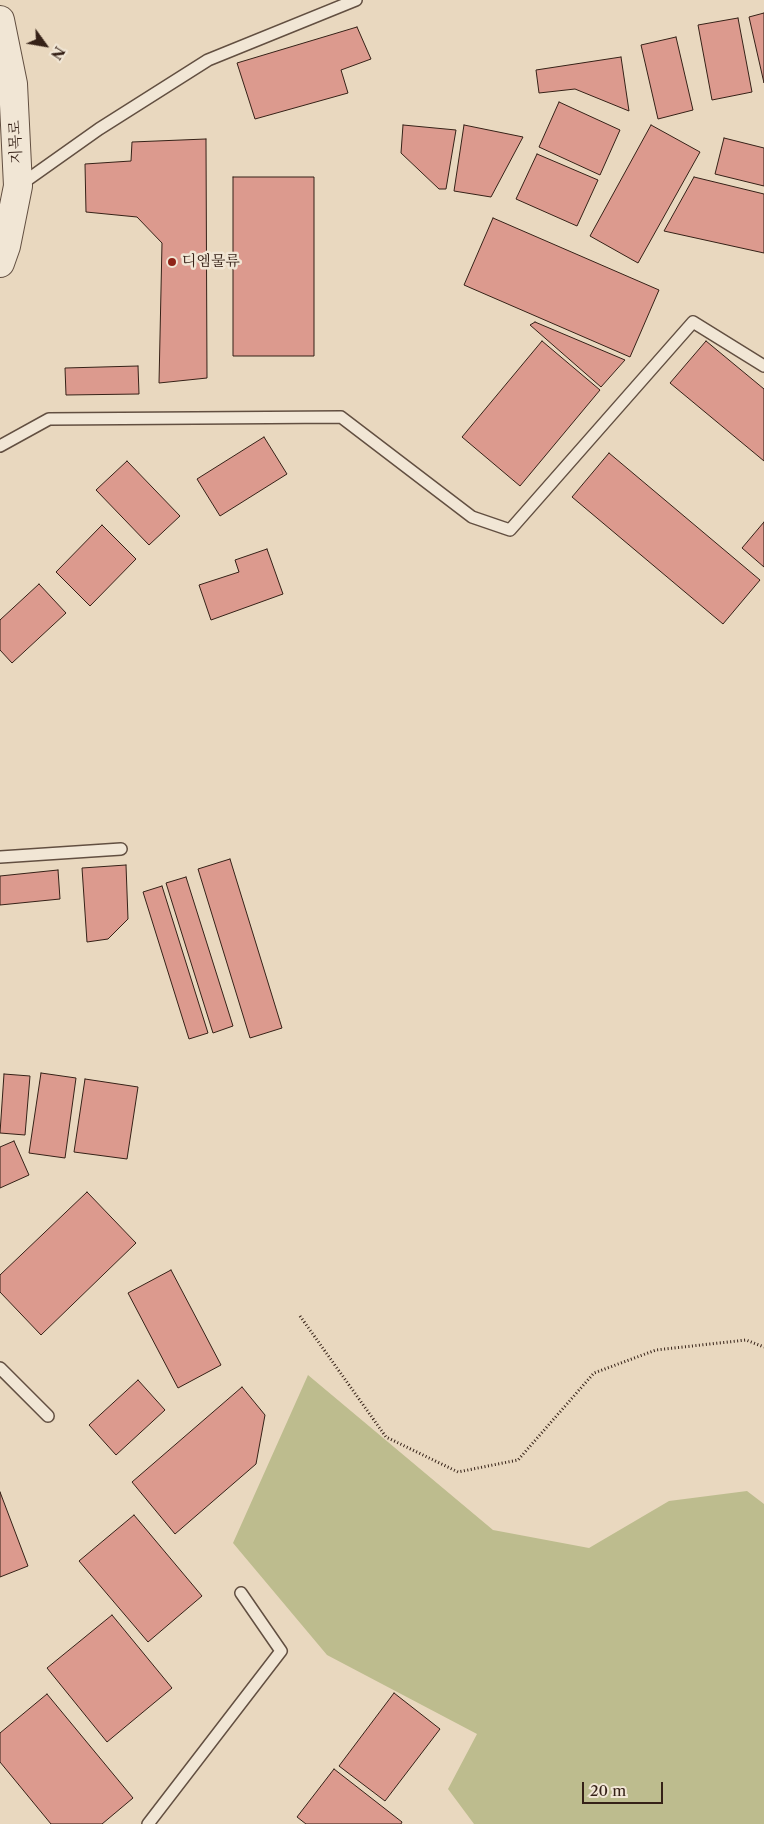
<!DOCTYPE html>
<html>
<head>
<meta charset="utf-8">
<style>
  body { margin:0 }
  #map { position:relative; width:764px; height:1824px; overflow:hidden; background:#e9d8bf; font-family:"Libre Caslon Text",serif }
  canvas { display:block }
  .north { position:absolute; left:20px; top:20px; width:50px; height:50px; -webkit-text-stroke:4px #f1e6d5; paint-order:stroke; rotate:122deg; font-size:14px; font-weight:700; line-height:20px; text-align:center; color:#352117 }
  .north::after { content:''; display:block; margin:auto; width:18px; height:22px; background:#352117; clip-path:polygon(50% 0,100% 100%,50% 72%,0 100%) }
  .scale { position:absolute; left:582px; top:1782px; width:81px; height:22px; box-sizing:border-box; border:2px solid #352117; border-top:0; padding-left:6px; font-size:15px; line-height:18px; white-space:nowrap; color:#352117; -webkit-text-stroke:4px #f1e6d5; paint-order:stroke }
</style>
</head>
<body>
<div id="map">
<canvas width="764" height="1824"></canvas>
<div class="north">N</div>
<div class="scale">20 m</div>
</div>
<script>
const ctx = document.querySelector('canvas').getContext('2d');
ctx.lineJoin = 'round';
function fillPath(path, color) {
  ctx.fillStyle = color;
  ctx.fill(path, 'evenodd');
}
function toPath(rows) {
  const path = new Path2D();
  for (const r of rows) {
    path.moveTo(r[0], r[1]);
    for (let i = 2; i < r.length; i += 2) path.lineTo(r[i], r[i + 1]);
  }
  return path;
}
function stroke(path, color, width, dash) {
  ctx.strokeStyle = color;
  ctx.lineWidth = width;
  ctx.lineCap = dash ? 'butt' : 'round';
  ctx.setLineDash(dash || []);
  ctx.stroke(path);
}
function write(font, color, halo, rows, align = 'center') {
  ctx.font = font + ' "Libre Caslon Text","Noto Serif KR",serif';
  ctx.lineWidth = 5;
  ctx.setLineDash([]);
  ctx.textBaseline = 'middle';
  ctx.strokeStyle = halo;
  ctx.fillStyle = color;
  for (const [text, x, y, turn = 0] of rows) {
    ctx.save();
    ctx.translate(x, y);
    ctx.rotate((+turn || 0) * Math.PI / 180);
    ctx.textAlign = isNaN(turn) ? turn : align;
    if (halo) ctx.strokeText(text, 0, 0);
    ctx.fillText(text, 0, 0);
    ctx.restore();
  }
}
const green = toPath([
  [308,1375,493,1530,589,1548,669,1501,747,1491,764,1504,764,1824,474,1824,448,1789,477,1734,327,1655,233,1543]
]);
const building = toPath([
  [764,13,764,83,749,17,764,13],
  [738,18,752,92,712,100,698,25,738,18],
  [357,27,371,59,341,70,348,93,255,119,237,63,357,27],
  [676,37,693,110,658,119,641,45,676,37],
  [621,57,629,111,575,89,539,93,536,70,621,57],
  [559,102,620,130,600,175,539,147,559,102],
  [403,125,456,130,446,189,439,189,401,153,403,125],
  [464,125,523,137,491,197,454,191,464,125],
  [651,125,700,152,638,263,590,236,651,125],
  [724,138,764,148,764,186,715,174,724,138],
  [206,139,207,378,159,383,162,243,137,217,86,212,85,164,131,161,132,142,206,139],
  [537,154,598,180,577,226,516,199,537,154],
  [233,177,314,177,314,356,233,356,233,177],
  [694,177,764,194,764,253,664,231,694,177],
  [493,218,659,290,630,357,464,285,493,218],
  [535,322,625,360,601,387,530,325,535,322],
  [542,341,600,390,520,486,462,437,542,341],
  [706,341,764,389,764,461,670,383,706,341],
  [138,366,139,394,66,395,65,368,138,366],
  [264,437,287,474,220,516,197,479,264,437],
  [609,453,760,580,723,624,572,497,609,453],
  [127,461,180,516,149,545,96,490,127,461],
  [764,522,764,567,742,548,764,522],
  [102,525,136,559,90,606,56,572,102,525],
  [267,549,283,594,211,620,199,585,239,572,235,560,267,549],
  [39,584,66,613,12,663,0,650,0,620,39,584],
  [230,859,282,1028,250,1038,198,869,230,859],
  [126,865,128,919,108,939,87,942,82,868,126,865],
  [58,870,60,899,0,905,0,876,58,870],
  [186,877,233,1026,213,1033,166,883,186,877],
  [162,886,208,1033,189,1039,143,892,162,886],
  [41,1073,76,1078,65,1158,29,1153,41,1073],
  [4,1074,30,1076,25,1135,0,1133,4,1074],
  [85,1079,138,1087,127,1159,74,1152,85,1079],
  [14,1141,29,1175,0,1188,0,1147,14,1141],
  [87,1192,136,1243,41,1335,0,1292,0,1275,87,1192],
  [171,1270,221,1365,178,1388,128,1293,171,1270],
  [138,1380,165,1410,116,1455,89,1425,138,1380],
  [242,1387,265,1415,256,1464,175,1534,132,1482,242,1387],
  [0,1492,28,1566,0,1577,0,1492],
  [134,1515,202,1596,148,1642,79,1561,134,1515],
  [112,1615,172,1688,107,1742,47,1668,112,1615],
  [394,1693,440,1729,385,1801,339,1766,394,1693],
  [47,1694,133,1798,102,1824,51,1824,0,1762,0,1733,47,1694],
  [334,1769,402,1822,401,1824,306,1824,297,1817,334,1769]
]);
const path = toPath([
  [300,1316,386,1437,458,1472,518,1460,594,1373,656,1350,746,1340,764,1347]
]);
const service = toPath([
  [20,185,99,129,208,60,356,0],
  [0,446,49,419,341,417,472,517,510,530,693,322,764,366],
  [0,857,121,849],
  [0,1368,48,1416],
  [148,1824,281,1651,241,1593]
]);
const tertiary = toPath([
  [0,20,13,84,18,186,6,246,0,263]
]);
const markers = [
  [172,262,5,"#8f2418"]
];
const streetNames = [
  ["지목로",16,142,-93]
];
const poiNames = [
  ["디엠물류",182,262]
];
fillPath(green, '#bdbc8e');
fillPath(building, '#dc9a8e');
stroke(building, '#352117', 1);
stroke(service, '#624f41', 14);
stroke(tertiary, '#624f41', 30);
stroke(path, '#352117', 3, [1, 2.5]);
stroke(service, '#f1e6d5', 11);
stroke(tertiary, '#f1e6d5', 28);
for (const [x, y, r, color] of markers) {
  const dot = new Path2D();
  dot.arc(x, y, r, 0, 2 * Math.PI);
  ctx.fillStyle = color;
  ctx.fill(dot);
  stroke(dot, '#f1e6d5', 2);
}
write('15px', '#352117', '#f1e6d5', streetNames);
write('15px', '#352117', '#f1e6d5', poiNames, 'left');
</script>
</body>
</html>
